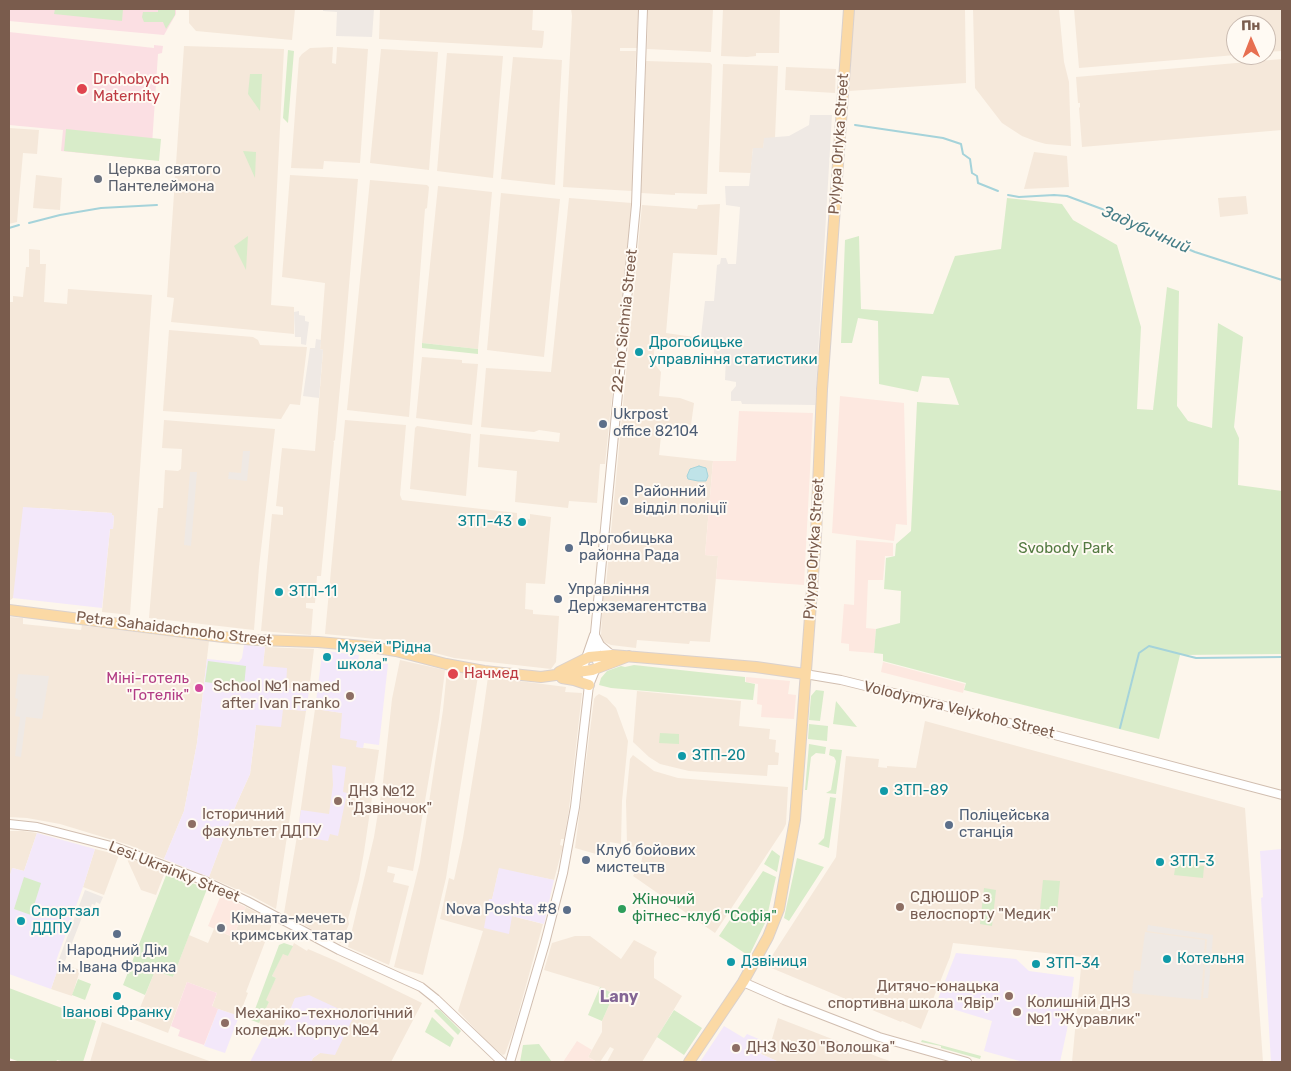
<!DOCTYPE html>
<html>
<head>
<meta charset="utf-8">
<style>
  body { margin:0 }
  #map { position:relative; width:1291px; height:1071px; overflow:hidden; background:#fdf6ec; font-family:Rubik,sans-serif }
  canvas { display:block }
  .frame { position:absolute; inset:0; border:10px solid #7a5c4d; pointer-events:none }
  .north { position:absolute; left:1226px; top:15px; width:50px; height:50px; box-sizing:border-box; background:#fffaf3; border:1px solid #cabbb1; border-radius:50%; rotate:359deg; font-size:14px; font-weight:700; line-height:20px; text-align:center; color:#7a5c4d }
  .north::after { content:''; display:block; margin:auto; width:18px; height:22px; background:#e76f51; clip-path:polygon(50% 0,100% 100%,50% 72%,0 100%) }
</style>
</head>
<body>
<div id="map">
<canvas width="1291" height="1071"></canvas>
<div class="frame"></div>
<div class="north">Пн</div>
</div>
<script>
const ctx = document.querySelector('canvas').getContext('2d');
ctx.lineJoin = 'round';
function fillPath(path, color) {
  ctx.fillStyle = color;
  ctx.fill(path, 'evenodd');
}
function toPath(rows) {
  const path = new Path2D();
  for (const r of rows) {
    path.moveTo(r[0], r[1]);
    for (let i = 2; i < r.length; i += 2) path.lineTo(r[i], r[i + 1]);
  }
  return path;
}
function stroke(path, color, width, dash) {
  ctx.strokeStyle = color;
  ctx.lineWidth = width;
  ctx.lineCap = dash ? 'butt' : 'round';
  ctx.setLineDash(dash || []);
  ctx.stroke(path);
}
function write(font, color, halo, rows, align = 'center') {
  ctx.font = font + ' Rubik,sans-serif';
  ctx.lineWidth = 4;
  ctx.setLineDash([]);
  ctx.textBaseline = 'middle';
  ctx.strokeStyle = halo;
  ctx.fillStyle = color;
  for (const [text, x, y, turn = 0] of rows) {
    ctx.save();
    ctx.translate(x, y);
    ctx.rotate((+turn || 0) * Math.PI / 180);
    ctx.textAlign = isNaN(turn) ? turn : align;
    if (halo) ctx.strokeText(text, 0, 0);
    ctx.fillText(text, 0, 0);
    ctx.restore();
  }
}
const residential = toPath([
  [189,9,295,9,292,40,196,31,189,23],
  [380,9,533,9,532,30,544,31,543,44,542,48,379,39],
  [571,9,638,9,637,48,620,48,620,51,636,51,632,191,563,187,572,16],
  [648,9,713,9,711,52,647,49],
  [723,9,780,9,779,53,756,53,756,56,747,57,721,56],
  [854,9,965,9,966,83,849,91],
  [973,9,1059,9,1064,62,1069,82,1071,146,1046,144,1035,141,1022,136,1002,123,975,88],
  [1074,9,1282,9,1282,51,1266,52,1266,25,1236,25,1236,55,1079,68],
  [184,46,284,49,271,305,294,307,294,334,171,322,174,298,167,297],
  [333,47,332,63,336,64,337,47,368,49,360,163,324,161,323,169,291,168,299,58,302,54,310,48],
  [381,49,438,52,429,170,370,163],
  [447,53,503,56,493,178,437,171],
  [513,57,562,60,555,185,501,179],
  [1282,59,1282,130,1082,147,1079,108,1080,107,1080,103,1078,103,1076,77],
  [646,61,710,63,712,65,707,194,675,193,675,195,641,193],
  [723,64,778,66,775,138,765,138,763,148,753,148,751,173,719,172],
  [786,67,836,69,835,93,785,90],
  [9,128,39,130,37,154,23,153,17,222,9,224],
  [1034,152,1067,156,1069,187,1024,189],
  [36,175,62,178,60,210,33,208],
  [290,175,358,179,344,345,335,440,333,442,334,442,321,576,317,576,315,603,306,603,306,608,313,609,311,635,261,631,272,514,283,515,283,507,276,506,282,448,315,451,323,350,320,349,325,283,282,277],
  [370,180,427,185,429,187,427,208,425,209,409,417,347,410],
  [438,186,492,192,478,349,422,343],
  [501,193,560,199,544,357,487,350],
  [1246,196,1248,214,1220,217,1218,198],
  [569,198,632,203,605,464,600,464,597,503,569,501,568,508,515,502,517,471,478,467,480,434,559,442,560,433,539,430,534,432,481,427,486,368,551,372],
  [720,204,717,255,673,253,666,333,694,337,694,346,655,343,653,362,661,372,659,396,680,398,694,403,691,425,675,423,661,436,659,455,713,461,705,555,718,556,710,642,690,641,689,644,637,640,636,648,611,645,604,642,601,635,603,598,605,595,642,205,697,209,698,205],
  [29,249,40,250,40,264,46,264,44,302,67,304,68,289,152,295,130,615,102,612,110,529,113,529,114,516,112,515,112,513,40,508,13,598,9,601,9,302,13,302,13,296,23,297,26,267,29,267],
  [169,330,253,337,258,340,260,345,307,347,300,405,290,404,281,419,163,411],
  [422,357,462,360,462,363,478,364,472,425,416,418],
  [164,420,275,429,259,567,254,630,149,618,158,508,163,508,165,470,178,471,181,469,182,449,162,448],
  [345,420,406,425,400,495,402,500,517,513,517,518,530,519,530,514,551,517,545,584,526,583,525,609,533,610,533,614,559,616,556,662,551,669,454,658,386,640,325,634],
  [417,426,471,434,466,496,410,489,415,428],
  [9,617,23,618,23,624,81,630,82,625,86,626,209,641,197,743,184,811,164,859,129,845,60,824,27,818,9,817],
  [265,647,314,649,309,691,286,688,263,666],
  [400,660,445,670,439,719,413,871,388,866,387,872,395,874,393,882,409,886,389,965,348,947,374,837,383,782,392,699],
  [447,670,478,676,446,878,423,975,394,967,420,862,443,710],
  [488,677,566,687,565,692,582,693,569,809,564,839,561,839,560,845,563,846,554,880,499,869,492,900,512,916,543,924,514,1029,505,1054,503,1055,490,1045,458,1011,483,931,440,919,449,878,454,880,463,838,481,727],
  [637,691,741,701,739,726,770,729,769,739,776,740,775,752,779,753,778,765,768,765,767,776,689,771,660,764,649,757,633,742],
  [599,694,607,698,616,708,628,741,622,801,621,844,610,842,609,847,599,845,596,854,575,848,594,699,596,696],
  [282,709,306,711,276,909,252,896,209,877,236,805,250,774,256,725],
  [315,709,342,713,357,741,357,747,379,750,364,852,359,880,348,919,349,924,341,943,311,929,284,913,297,836],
  [925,721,1245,808,1263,1062,1072,1062,1082,957,953,943,950,957,921,1029,902,1021,901,1022,769,967,768,962,836,857,846,756,879,759,878,767,887,768,887,766,916,768],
  [633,755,654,771,678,778,788,787,786,824,783,830,715,933,633,876,641,863,644,850,627,845,626,801,630,759],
  [9,831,23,831,37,833,24,871,13,868,9,878],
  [95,849,119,855,104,895,83,887],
  [126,857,165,872,156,895,141,890],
  [246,907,273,921,246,992,248,993,239,1016,212,1007,217,993,187,982,168,1033,135,1020,155,971,173,977,189,935,208,943,214,929,233,937],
  [575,936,590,936,621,959,634,940,653,950,657,952,654,958,654,978,682,996,642,1062,607,1062,614,1049,610,1047,600,1062,597,1062,588,1057,602,1032,602,1021,614,994,600,987,544,970,552,943],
  [294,943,307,951,308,949,336,961,422,1003,391,1062,311,1062,313,1058,320,1053,295,999,279,1037,266,1031,267,1027,259,1023,269,1002,265,1000,276,978,272,976,283,953,288,956],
  [60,963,80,970,72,996,51,989],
  [778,1018,881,1058,893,1062,779,1062,761,1054,766,1042,772,1039],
  [102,1022,212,1062,90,1062]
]);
const commercial = toPath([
  [840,396,904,403,907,525,896,524,894,541,832,533],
  [739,411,813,413,804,585,716,579,718,556,705,555,713,461,736,461],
  [856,540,893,543,893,556,885,556,883,580,868,580,866,628,876,629,874,653,849,651,849,644,841,643,844,604,854,605],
  [883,662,965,684,963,693,881,672],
  [746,677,790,681,788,694,796,695,794,719,761,717,762,705,757,704,758,684,746,682],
  [221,895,246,907,233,937,208,926],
  [577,1041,592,1050,588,1057,597,1062,563,1062]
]);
const industrial = toPath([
  [323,9,374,9,372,37,336,36,337,12,323,11],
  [810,115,832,115,815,405,742,404,741,401,731,401,731,392,736,386,736,382,725,380,726,356,714,356,714,346,700,345,705,301,714,301,717,265,720,264,721,258,726,258,728,264,736,264,740,207,726,205,725,186,749,186,753,148,763,148,764,138,789,136,809,125],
  [299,311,299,315,305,316,305,321,309,322,306,345,301,344,301,337,295,337,294,312],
  [316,339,321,340,320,349,323,350,319,398,303,396,310,348,315,348],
  [243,451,250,451,247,481,228,479,229,472,241,473],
  [190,472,197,472,191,546,184,545],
  [18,674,49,676,42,719,26,717,21,757,15,756,20,717,15,716,18,699,15,698],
  [85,890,103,897,100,904,96,902,95,905,92,904,87,918,82,917,65,961,59,959],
  [1148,925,1213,935,1208,998,1203,998,1207,939,1147,931],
  [1145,932,1205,940,1201,1000,1132,993,1134,970,1140,971]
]);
const education = toPath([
  [23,507,112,513,112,515,114,516,113,529,110,529,102,608,13,598],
  [244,645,265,647,263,666,287,668,286,688,309,691,306,711,283,709,281,727,256,725,250,774,236,805,209,877,164,859,184,811,197,743,207,659,239,662,242,658],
  [326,651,359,655,358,661,388,664,379,745,364,743,363,748,356,747,357,741,340,738,342,713,315,709,322,654],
  [332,765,346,767,343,792,347,793,338,836,330,834,328,841,297,836,301,810,329,814,333,785],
  [37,833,95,849,83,887,56,961,60,963,51,989,9,974,9,878,12,868,24,871],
  [1282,849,1282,1062,1271,1062,1261,898,1263,897,1260,851],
  [499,868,554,880,544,924,512,916,509,934,484,928,489,899,492,899],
  [956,953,1016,959,1029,971,1074,977,1067,1030,1060,1062,1023,1062,984,1051,992,1021,936,1004],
  [309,995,354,1016,335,1055,320,1053,313,1058,311,1062,250,1062,266,1031,279,1037,295,998],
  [218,1009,239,1016,225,1053,204,1046],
  [724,1026,744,1038,747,1034,766,1042,761,1054,779,1062,700,1062]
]);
const medical = toPath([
  [9,9,176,9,176,14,164,35,9,21],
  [9,32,154,48,154,45,163,46,162,53,158,54,151,160,61,151,63,130,9,125],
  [187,982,217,993,212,1006,218,1009,204,1045,178,1036,180,1030,171,1026]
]);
const green = toPath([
  [55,9,123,9,122,21,54,14],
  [158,9,175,9,175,15,166,29,163,22,144,22,142,17,143,12,158,12],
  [288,50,294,51,288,123,283,118],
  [250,74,262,74,260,111,248,94],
  [66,129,161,139,159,161,64,151],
  [243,151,256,152,255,178],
  [1007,198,1062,204,1073,220,1117,245,1141,327,1137,409,1153,410,1167,287,1179,291,1177,406,1188,421,1212,428,1218,323,1243,337,1234,427,1239,438,1238,485,1282,491,1282,654,1180,655,1159,739,964,690,966,683,883,661,883,654,874,653,876,629,900,623,901,591,884,589,886,558,895,556,896,544,911,531,917,402,959,405,949,378,922,376,918,392,879,384,878,321,858,318,852,343,841,343,845,240,859,236,861,309,933,314,955,256,1001,249],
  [248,236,246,270,234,246],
  [422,343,478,349,478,354,422,348],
  [208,661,246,666,244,687,205,682],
  [634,665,745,677,745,682,755,684,753,700,611,688,599,685,601,678,607,671,621,666,625,667],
  [816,690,824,691,820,721,809,720,811,696],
  [836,701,857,727,833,724],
  [809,724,828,726,827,741,808,739],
  [660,733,679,734,679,744,659,743],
  [809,744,826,747,825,754,816,753,811,757,807,790,805,790],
  [830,749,842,750,836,794,826,793,831,790,836,761,834,757,829,755],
  [830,797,836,798,829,848,818,844,824,838],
  [772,850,780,856,777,872,764,864],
  [797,858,824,867,789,921,784,918],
  [1176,863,1204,866,1203,878,1174,875],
  [763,871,776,877,766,921,749,956,719,936],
  [167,873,207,889,173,977,155,971,145,995,123,985],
  [24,877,41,883,31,915,14,909],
  [1043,880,1060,881,1057,912,1040,910],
  [984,888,996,890,992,926,980,924],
  [284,943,293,946,288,956,283,954,272,976,276,978,266,1000,269,1002,259,1023,251,1020,279,945],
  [78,979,91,984,85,1000,72,995],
  [600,987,614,994,602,1021,588,1015],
  [9,988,96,1021,83,1062,65,1062,57,1060,56,1062,20,1062,9,1058],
  [436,1009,440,1010,461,1031,458,1035,434,1011],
  [674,1010,702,1028,684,1055,657,1037],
  [432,1017,454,1038,450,1047,425,1032],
  [922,1040,981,1056,980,1059,941,1048,941,1046,921,1042],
  [539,1044,552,1062,520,1062,523,1045]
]);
const water = toPath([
  [699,466,706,468,708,476,706,481,698,481,688,479,687,476,690,469,699,466]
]);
const stream = toPath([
  [855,125,943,138,961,144,963,154,970,159,972,173,977,176,978,183,998,191],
  [1008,195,1019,197,1054,195,1067,196,1110,212,1139,226,1159,237,1195,252,1282,280],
  [29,223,60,215,101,208,157,205],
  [9,228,19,225],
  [1120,728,1139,653,1149,646,1196,658,1282,657]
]);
const minor = toPath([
  [596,637,600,645,612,655],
  [597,661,595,633,636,205,643,9],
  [805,674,841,680,922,700,1282,795],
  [589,685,584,664,594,635],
  [9,824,37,827,115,847,205,881,247,901,339,950,421,987,436,999,502,1062],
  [743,982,784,1000,879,1037,967,1062],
  [510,1062,545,943,563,873,575,807,589,685,596,668]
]);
const major = toPath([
  [9,610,223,637,257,640,318,642,364,646,396,651,446,664,484,671,541,677,592,670,629,656],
  [559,672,589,657,612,655,756,667,805,674],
  [562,678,574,680,589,685],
  [689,1062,743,982,768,937,779,909,795,820,816,535,822,389,849,9]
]);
const markers = [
  [82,89,6,"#e0444e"],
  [98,179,5,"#6b7280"],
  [639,352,5,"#0f9aa8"],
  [603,424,5,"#5c6f8a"],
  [624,501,5,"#5c6f8a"],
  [522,522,5,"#0f9aa8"],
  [569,548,5,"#5c6f8a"],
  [279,592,5,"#0f9aa8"],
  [558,599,5,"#5c6f8a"],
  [327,657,5,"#0f9aa8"],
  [453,674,6,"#e0444e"],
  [199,688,5,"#d1479c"],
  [350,696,5,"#8d6e63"],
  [682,756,5,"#0f9aa8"],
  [884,791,5,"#0f9aa8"],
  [338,801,5,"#8d6e63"],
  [192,824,5,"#8d6e63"],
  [949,825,5,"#5c6f8a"],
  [586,860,5,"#5c6f8a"],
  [1160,862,5,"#0f9aa8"],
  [900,907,5,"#8d6e63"],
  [622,909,5,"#2e9e5b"],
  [567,910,5,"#5c6f8a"],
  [21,921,5,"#0f9aa8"],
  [221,928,5,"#6b7280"],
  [117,934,5,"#5c6f8a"],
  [1167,959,5,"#0f9aa8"],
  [731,962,5,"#0f9aa8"],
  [1036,964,5,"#0f9aa8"],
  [117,996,5,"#0f9aa8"],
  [1009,996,5,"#8d6e63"],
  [1017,1012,5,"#8d6e63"],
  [225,1023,5,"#8d6e63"],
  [736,1048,5,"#8d6e63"]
];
const healthNames = [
  ["Drohobych",93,80],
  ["Maternity",93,97],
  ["Начмед",464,674]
];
const streetNames = [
  ["Pylypa Orlyka Street",839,144,-86],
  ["22-ho Sichnia Street",625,321,-84],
  ["Pylypa Orlyka Street",814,549,-86],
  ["Petra Sahaidachnoho Street",174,629,7],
  ["Volodymyra Velykoho Street",959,710,14],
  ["Lesi Ukrainky Street",174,872,22]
];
const worshipNames = [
  ["Церква святого",108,170],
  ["Пантелеймона",108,187],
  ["Кімната-мечеть",231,919],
  ["кримських татар",231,936]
];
const cultureNames = [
  ["Дрогобицьке",649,343],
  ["управління статистики",649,360],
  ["ЗТП-43",512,522,"right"],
  ["ЗТП-11",289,592],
  ["Музей \"Рідна",337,648],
  ["школа\"",337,665],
  ["ЗТП-20",692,756],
  ["ЗТП-89",894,791],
  ["ЗТП-3",1170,862],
  ["Спортзал",31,912],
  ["ДДПУ",31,929],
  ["Котельня",1177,959],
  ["Дзвіниця",741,962],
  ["ЗТП-34",1046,964],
  ["Іванові Франку",117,1013,"center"]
];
const serviceNames = [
  ["Ukrpost",613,415],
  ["office 82104",613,432],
  ["Районний",634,492],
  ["відділ поліції",634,509],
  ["Дрогобицька",579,539],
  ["районна Рада",579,556],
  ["Управління",568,590],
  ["Держземагентства",568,607],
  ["Поліцейська",959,816],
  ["станція",959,833],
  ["Клуб бойових",596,851],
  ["мистецтв",596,868],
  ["Nova Poshta #8",557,910,"right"],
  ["Народний Дім",117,951,"center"],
  ["ім. Івана Франка",117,968,"center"]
];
const parkNames = [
  ["Svobody Park",1066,549]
];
const hotelNames = [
  ["Міні-готель",189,679],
  ["\"Готелік\"",189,696]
];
const educationNames = [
  ["School №1 named",340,687,"right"],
  ["after Ivan Franko",340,704,"right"],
  ["ДНЗ №12",348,792],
  ["\"Дзвіночок\"",348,809],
  ["Історичний",202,815],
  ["факультет ДДПУ",202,832],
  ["СДЮШОР з",910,898],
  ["велоспорту \"Медик\"",910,915],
  ["Дитячо-юнацька",999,987,"right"],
  ["спортивна школа \"Явір\"",999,1004,"right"],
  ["Колишній ДНЗ",1027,1003],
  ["№1 \"Журавлик\"",1027,1020],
  ["Механіко-технологічний",235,1014],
  ["коледж. Корпус №4",235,1031],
  ["ДНЗ №30 \"Волошка\"",746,1048]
];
const leisureNames = [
  ["Жіночий",632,900],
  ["фітнес-клуб \"Софія\"",632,917]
];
const waterNames = [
  ["Задубичний",1146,230,24]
];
const neighbourhoodNames = [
  ["Lany",619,997]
];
fillPath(residential, '#f5e8da');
fillPath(commercial, '#fde8e0');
fillPath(industrial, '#efe9e4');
fillPath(education, '#f3e8fa');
fillPath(medical, '#fbdfe3');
fillPath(green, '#d8ecc9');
fillPath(water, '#bfe3e8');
stroke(water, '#a5d3da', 1);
stroke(stream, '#a5d3da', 2);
stroke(minor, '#d1beb0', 10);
stroke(major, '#dad1cd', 12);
stroke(minor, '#fff', 8);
stroke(major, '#fbd9a5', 10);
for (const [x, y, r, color] of markers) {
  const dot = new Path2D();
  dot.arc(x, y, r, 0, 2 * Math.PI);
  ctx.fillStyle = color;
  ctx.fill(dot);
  stroke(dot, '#fffaf3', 2);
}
write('15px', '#be3a42', '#fffaf3', healthNames, 'left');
write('15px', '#7a5c4d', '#fffaf3', streetNames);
write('15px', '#5b616d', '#fffaf3', worshipNames, 'left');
write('15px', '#0d838f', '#fffaf3', cultureNames, 'left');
write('15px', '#4e5e75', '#fffaf3', serviceNames, 'left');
write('15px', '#537a41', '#fffaf3', parkNames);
write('15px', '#b23c85', '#fffaf3', hotelNames, 'right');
write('15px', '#785e54', '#fffaf3', educationNames, 'left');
write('15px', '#27864d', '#fffaf3', leisureNames, 'left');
write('italic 16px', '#437c86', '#fffaf3', waterNames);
write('bold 16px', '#846695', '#fffaf3', neighbourhoodNames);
</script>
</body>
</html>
